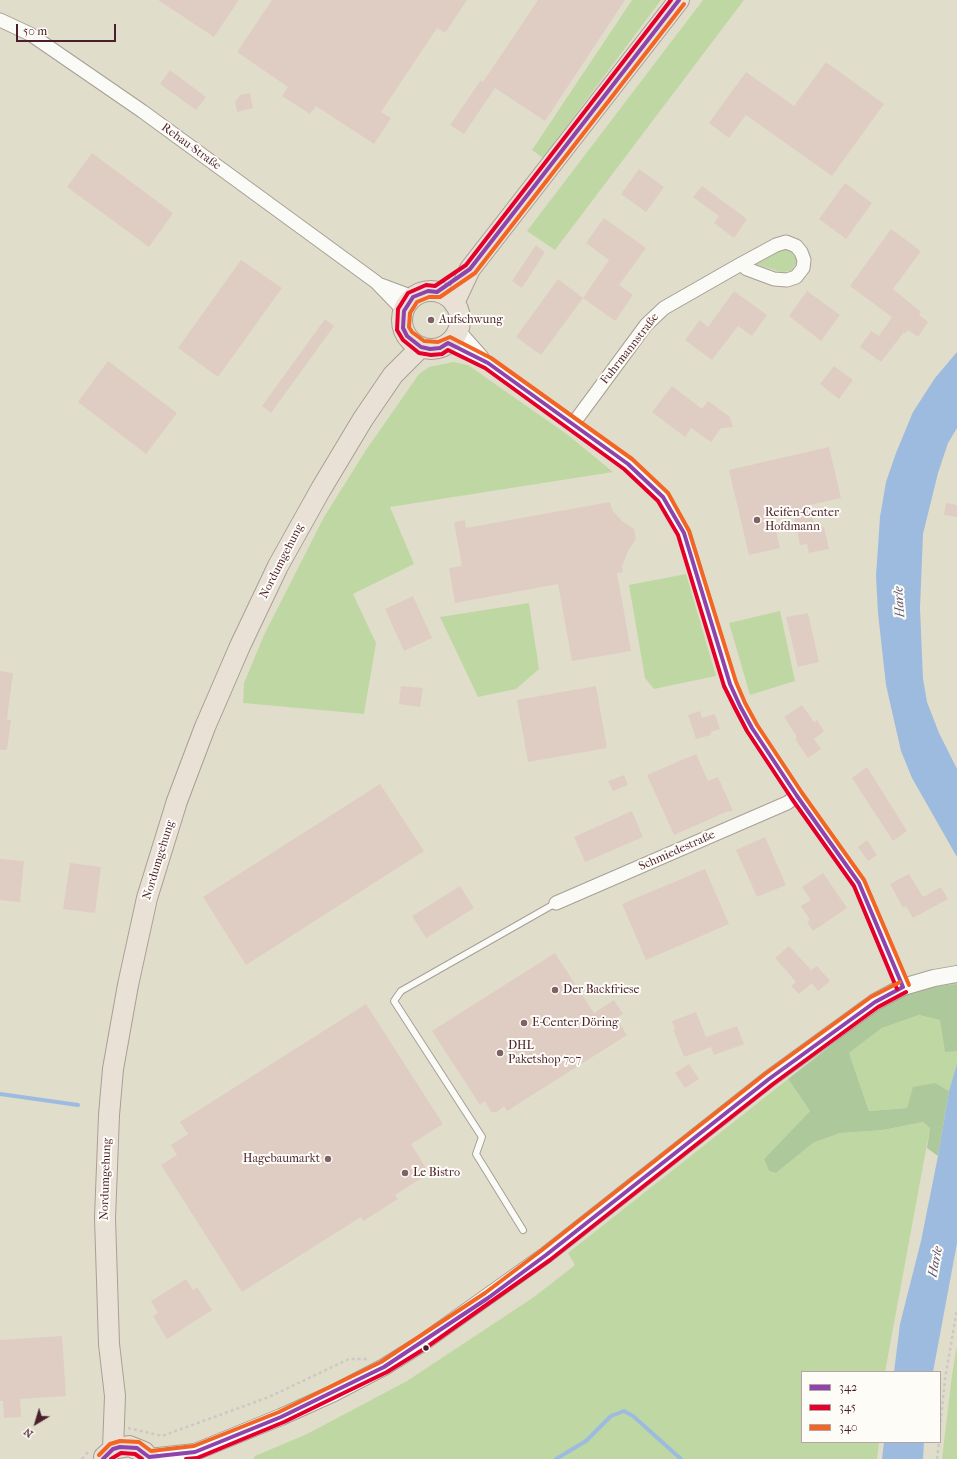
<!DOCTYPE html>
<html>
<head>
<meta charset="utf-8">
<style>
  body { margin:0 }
  #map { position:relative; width:957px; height:1459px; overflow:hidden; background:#e1ddcb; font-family:"IM FELL French Canon",serif }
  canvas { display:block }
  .legend { position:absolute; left:801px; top:1371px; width:140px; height:72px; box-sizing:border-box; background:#fdfcf7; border:1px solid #b5a4a5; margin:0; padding:5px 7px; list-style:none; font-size:12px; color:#4a1f2b }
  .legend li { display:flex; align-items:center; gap:8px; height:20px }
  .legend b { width:20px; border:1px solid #b5a4a5 }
  .north { position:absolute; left:16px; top:1403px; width:40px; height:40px; -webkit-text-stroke:3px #fdfcf7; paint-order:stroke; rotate:218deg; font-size:11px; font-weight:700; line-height:16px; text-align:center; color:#4a1f2b }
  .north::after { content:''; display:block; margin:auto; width:14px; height:18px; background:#4a1f2b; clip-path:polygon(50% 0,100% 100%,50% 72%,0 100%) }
  .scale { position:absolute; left:16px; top:24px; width:100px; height:18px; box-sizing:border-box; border:2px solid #4a1f2b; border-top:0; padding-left:5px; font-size:12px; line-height:14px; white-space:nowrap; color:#4a1f2b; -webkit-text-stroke:3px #fdfcf7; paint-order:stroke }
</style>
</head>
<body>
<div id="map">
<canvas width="957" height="1459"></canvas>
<ul class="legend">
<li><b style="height:5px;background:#8e44ad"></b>342</li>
<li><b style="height:5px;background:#e4002b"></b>345</li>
<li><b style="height:5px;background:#f26522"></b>340</li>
</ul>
<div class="north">N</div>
<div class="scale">50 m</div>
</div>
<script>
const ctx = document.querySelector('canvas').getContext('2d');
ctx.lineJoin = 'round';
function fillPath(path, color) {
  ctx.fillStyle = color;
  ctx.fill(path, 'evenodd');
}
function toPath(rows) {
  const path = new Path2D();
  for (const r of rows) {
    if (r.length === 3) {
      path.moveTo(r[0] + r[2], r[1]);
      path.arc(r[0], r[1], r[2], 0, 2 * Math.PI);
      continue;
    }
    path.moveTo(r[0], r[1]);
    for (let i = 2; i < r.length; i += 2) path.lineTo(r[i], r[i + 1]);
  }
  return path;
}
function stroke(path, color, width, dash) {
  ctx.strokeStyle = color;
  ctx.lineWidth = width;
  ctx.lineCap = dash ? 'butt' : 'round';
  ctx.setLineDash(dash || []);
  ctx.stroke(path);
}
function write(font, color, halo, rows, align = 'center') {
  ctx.font = font + ' "IM FELL French Canon",serif';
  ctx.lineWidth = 4;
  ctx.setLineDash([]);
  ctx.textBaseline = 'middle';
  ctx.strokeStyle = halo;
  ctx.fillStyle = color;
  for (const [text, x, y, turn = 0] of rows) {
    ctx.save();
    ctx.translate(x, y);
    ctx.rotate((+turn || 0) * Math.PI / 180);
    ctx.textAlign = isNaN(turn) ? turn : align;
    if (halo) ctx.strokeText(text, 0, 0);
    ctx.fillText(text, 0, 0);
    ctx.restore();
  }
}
const green = toPath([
  [632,0,661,0,543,158,532,150],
  [703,0,744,0,555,250,527,231],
  [785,248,792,252,798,261,791,271,781,272,755,264,757,261],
  [453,362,468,365,568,435,613,472,390,507,414,564,353,594,376,643,364,714,243,703,244,683,264,635,324,517,366,450,419,374,429,367],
  [686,574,716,676,654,689,645,678,629,585],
  [529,603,539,669,516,689,478,697,440,617],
  [780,611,795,681,750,695,729,623],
  [919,1015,941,1020,945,1051,957,1051,957,1063,949,1091,935,1084,907,1108,869,1111,849,1053,882,1028],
  [788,1079,810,1111,764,1159,769,1171,776,1173,813,1143,840,1133,883,1130,923,1122,930,1128,885,1372,802,1372,802,1442,879,1442,877,1459,253,1459,255,1456,307,1434,407,1381,534,1297,575,1265,568,1253],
  [957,1345,957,1459,942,1459,952,1375]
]);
const forest = toPath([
  [957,984,957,1051,945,1052,940,1020,919,1015,882,1028,849,1053,869,1111,907,1108,913,1087,935,1083,949,1091,938,1156,927,1148,930,1128,923,1122,883,1130,840,1133,813,1143,776,1173,769,1171,764,1159,810,1111,788,1079,871,1014,889,1003,918,988]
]);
const water = toPath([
  [957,352,957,428,948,443,938,473,923,534,920,608,923,679,927,702,939,733,957,769,957,857,912,778,901,751,886,685,878,613,876,576,880,517,886,482,896,453,913,412,935,378],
  [957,1063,957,1243,933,1372,894,1372,900,1324,921,1241,938,1156,949,1091],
  [884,1442,924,1442,923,1459,882,1459]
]);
const stream = toPath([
  [0,1094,78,1105],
  [556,1459,586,1441,611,1416,624,1411,633,1416,681,1459]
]);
const building = toPath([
  [158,0,239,0,214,37],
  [272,0,467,0,445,33,437,28,381,112,391,118,374,144,316,106,310,114,282,96,288,87,237,52],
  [538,0,625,0,545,121,495,88,464,134,450,125,481,80,483,82],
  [826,62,884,104,832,176,746,115,729,138,709,123,746,72,794,106],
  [170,70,206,97,196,110,160,84],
  [250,93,253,108,237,112,235,102,240,95],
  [92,153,173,213,149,247,67,187],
  [639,169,664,187,646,212,621,194],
  [845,183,872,203,846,239,819,219],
  [702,186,747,219,734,238,714,223,719,216,693,197],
  [604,218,646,248,619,285,633,295,615,321,583,298,609,260,586,243],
  [891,229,921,251,893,289,921,312,919,315,928,322,918,337,908,330,905,334,904,332,881,362,860,347,871,331,879,336,892,317,850,286],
  [536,245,545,252,522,288,512,281],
  [241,260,282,288,218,377,178,348],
  [558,279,583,298,541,355,516,337],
  [734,291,767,315,752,336,738,326,712,360,685,340,700,320,708,327],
  [807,291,840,315,821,341,789,316],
  [325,319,334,326,271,413,262,406],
  [108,361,177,413,146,454,78,402],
  [834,366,853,380,839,399,820,384],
  [672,386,702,409,708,401,730,417,733,427,721,428,711,442,691,428,685,437,652,412],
  [829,447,841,498,810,505,815,529,824,527,829,549,809,553,807,544,800,545,793,509,772,514,780,548,749,555,729,470],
  [610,502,612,510,622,521,634,529,636,539,628,551,622,566,623,572,617,573,631,651,572,661,558,584,455,603,449,568,462,566,454,522,465,520,466,528],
  [946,503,957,505,957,517,944,515],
  [413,596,432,638,404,651,385,609],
  [808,613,819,662,798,667,786,617],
  [0,671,13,673,7,719,4,719,11,720,7,750,0,750],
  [401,686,423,688,420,707,399,704],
  [596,686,607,748,528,762,517,700],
  [802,705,814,722,817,720,824,731,814,739,821,749,808,758,795,739,797,737,784,717],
  [700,711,702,718,715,714,720,729,711,732,711,735,696,739,688,715],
  [696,754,708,781,718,777,733,811,726,812,674,835,647,775],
  [867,767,907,831,893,841,852,778],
  [624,775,628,785,613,791,608,781],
  [380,784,424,851,246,965,203,897],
  [632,811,643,837,585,862,574,837],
  [765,837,786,885,757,897,736,850],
  [867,840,877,855,868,861,858,847],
  [0,859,24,861,20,902,0,900],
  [70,863,101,867,95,913,63,909],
  [705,869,729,924,646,960,622,904],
  [823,873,847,908,813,931,807,922,810,920,801,906,811,900,802,887],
  [909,874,923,897,941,887,948,899,913,918,906,906,903,908,890,884],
  [460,886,474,908,426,938,412,916],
  [789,946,811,970,817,966,830,981,818,991,812,983,799,994,791,986,796,982,775,958],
  [555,953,594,1013,614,1000,623,1014,616,1018,627,1035,507,1111,504,1106,497,1112,491,1112,485,1101,480,1105,432,1031],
  [366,1004,443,1124,411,1144,429,1173,395,1195,398,1199,363,1221,361,1217,242,1292,161,1165,177,1155,171,1145,188,1134,180,1122],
  [696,1012,706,1037,737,1026,744,1044,714,1055,711,1047,684,1057,673,1029,675,1029,672,1021],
  [689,1064,699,1079,685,1088,675,1073],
  [186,1279,193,1290,197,1287,212,1310,167,1339,153,1316,158,1313,151,1301],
  [62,1336,66,1396,20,1399,21,1417,4,1418,3,1401,0,1401,0,1340]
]);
const path = toPath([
  [128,1428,162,1436,269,1397,349,1359,368,1359],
  [940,1428,945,1379,957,1309],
  [82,1459,88,1452],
  [937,1459,939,1442]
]);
const service = toPath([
  [523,1230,476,1154,482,1137,394,1001,401,991,556,903]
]);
const minor = toPath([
  [0,20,30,34,142,111,376,282,404,311],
  [381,285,413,297],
  [458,330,482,357],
  [448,343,488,363,573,424,628,464,663,497,684,533,730,684,740,706,752,728,797,796,859,883,903,987],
  [573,424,646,325,664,308,741,264,747,269,774,279,787,280,796,277,803,268,804,260,801,252,796,246,786,242,776,245,741,264],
  [556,903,787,803,797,796]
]);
const tertiary = toPath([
  [149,1457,195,1452],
  [184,1459,195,1452,281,1417,334,1393,384,1367,421,1344,546,1255,769,1079,875,1002,903,987,934,978,957,974]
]);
const primary = toPath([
  [431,320,29],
  [454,303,470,269,679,0],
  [113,1449,115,1396,109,1344,105,1218,109,1115,113,1069,128,985,147,898,177,801,205,727,240,646,278,566,321,489,363,419,393,375,421,347],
  [104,1457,113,1449,129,1446,144,1452,150,1459]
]);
const bus1 = toPath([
  [679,0,470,269,437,292,428,291,413,297,404,311,403,328,407,336,421,347,430,349,440,348,448,343,488,363,628,464,663,497,684,533,730,684,740,706,752,728,797,796,859,883,903,987],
  [103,1459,113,1449,120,1447,137,1448,149,1457,195,1452,281,1417,384,1367,488,1298,546,1255,769,1079,875,1002,903,987]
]);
const bus2 = toPath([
  [671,0,466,265,435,286,426,285,408,293,398,309,397,330,403,340,419,353,431,355,442,354,448,350,485,368,624,469,658,501,678,535,724,686,735,708,747,731,792,799,854,886,897,989],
  [111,1459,121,1453,135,1454,142,1459],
  [186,1459,197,1458,284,1422,387,1372,424,1349,550,1260,773,1084,878,1007,906,992]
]);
const bus3 = toPath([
  [684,4,475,273,440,297,429,297,417,302,410,313,409,327,412,332,424,341,438,342,450,337,491,358,632,459,668,493,689,531,736,682,745,703,757,725,802,793,864,880,909,985],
  [99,1455,110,1444,120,1441,139,1442,151,1451,194,1446,279,1412,381,1362,485,1293,542,1250,765,1074,871,997,900,982]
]);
const markers = [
  [431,320,4,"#7f6263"],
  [757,520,4,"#7f6263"],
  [555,990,4,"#7f6263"],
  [524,1023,4,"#7f6263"],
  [500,1053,4,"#7f6263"],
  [328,1159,4,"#7f6263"],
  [405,1173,4,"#7f6263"],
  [426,1348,3.5,"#4a1f2b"]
];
const streetNames = [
  ["Rehau-Straße",191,147,36],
  ["Fuhrmannstraße",630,349,-52],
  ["Nordumgehung",282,561,-63],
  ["Schmiedestraße",677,851,-24],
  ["Nordumgehung",159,860,-73],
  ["Nordumgehung",106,1179,-88]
];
const poiNames = [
  ["Aufschwung",439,320],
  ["Reifen-Center",765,513],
  ["Hofdmann",765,527],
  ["Der Backfriese",563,990],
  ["E-Center Döring",532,1023],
  ["DHL",508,1046],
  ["Paketshop 707",508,1060],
  ["Hagebaumarkt",320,1159,"right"],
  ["Le Bistro",413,1173]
];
const waterNames = [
  ["Harle",900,602,-94],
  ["Harle",936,1262,-79]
];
fillPath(green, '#bfd8a3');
fillPath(forest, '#adc89a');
fillPath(water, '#9cbbdf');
stroke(stream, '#9cbbdf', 4);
fillPath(building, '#dfcdc4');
stroke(service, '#a79f96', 8);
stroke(minor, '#a79f96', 15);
stroke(tertiary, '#a79f96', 18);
stroke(primary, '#a79f96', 22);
stroke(path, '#ccc8c5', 2.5, [3, 3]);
stroke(service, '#fafaf7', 6);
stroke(minor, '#fafaf7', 13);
stroke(tertiary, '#fafaf7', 16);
stroke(primary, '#eae1d6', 20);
stroke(bus1, '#8e44ad', 4);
stroke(bus2, '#e4002b', 4);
stroke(bus3, '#f26522', 4);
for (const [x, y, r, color] of markers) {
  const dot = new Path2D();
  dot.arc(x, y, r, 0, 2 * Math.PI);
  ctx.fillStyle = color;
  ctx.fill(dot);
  stroke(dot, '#fdfcf7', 1.5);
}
write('12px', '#4a1f2b', '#fdfcf7', streetNames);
write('12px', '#4a1f2b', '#fdfcf7', poiNames, 'left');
write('italic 13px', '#5c516d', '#fdfcf7', waterNames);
</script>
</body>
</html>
